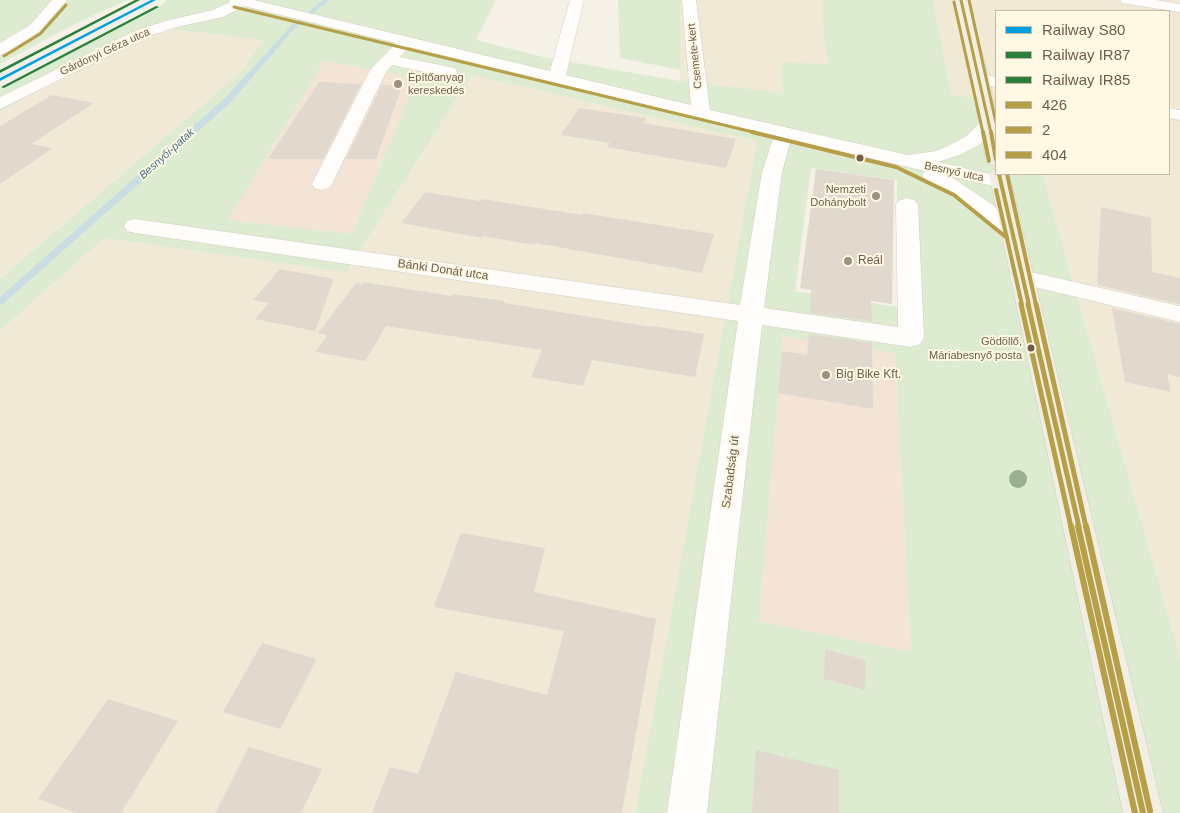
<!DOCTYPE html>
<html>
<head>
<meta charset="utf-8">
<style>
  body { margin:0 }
  #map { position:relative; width:1180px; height:813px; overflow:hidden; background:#f5f1e6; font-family:Arial,sans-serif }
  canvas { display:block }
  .legend { position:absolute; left:995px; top:10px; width:175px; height:165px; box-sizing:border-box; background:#fef8e5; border:1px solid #c5baa6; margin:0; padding:6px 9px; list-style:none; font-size:15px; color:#705d48 }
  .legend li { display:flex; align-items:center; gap:10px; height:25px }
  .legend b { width:25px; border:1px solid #c5baa6 }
</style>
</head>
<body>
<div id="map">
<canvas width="1180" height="813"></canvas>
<ul class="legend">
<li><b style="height:6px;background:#00a0e3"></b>Railway S80</li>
<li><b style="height:6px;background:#29803c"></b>Railway IR87</li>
<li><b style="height:6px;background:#29803c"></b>Railway IR85</li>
<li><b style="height:6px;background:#b69f46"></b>426</li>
<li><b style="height:6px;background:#b69f46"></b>2</li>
<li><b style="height:6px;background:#b69f46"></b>404</li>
</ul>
</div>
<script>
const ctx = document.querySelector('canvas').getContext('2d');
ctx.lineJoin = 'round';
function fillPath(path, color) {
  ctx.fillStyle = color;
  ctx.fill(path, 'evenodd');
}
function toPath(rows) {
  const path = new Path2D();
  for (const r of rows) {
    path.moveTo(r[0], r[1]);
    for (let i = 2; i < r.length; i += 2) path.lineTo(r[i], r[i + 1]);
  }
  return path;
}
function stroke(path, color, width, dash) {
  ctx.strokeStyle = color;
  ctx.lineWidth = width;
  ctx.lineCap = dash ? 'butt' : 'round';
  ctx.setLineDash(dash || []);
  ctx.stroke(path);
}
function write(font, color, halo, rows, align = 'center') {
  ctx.font = font + ' Arial,sans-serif';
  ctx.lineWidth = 4;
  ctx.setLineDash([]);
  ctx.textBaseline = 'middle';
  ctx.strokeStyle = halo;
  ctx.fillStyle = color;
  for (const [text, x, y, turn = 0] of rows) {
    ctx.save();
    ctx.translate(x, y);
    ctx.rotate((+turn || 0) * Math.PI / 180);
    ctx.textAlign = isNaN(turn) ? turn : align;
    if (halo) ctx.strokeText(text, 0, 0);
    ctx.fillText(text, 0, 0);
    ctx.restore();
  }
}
const residential = toPath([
  [680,0,823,0,823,28,828,64,783,94,680,81],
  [933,0,1180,0,1180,658,1042,174,1169,174,1169,11,996,11,996,100,951,95],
  [165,28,264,39,242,71,0,279,0,112,43,88],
  [472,75,757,141,635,813,0,813,0,331,104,238,346,272]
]);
const commercial = toPath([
  [324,61,417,78,352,234,227,220],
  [783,336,895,353,911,652,759,621]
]);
const green = toPath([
  [0,0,127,0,79,22,0,64],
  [166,0,496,0,476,40,547,58,680,81,783,93,782,62,828,64,823,28,823,0,933,0,951,95,996,100,996,174,1042,174,1180,658,1180,813,635,813,757,141,472,75,346,272,104,238,0,331,0,279,242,71,263,40,165,28,43,88,0,112,0,88,163,4],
  [324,61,417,78,352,234,228,220],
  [811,168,897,180,897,307,795,291],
  [783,336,895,353,911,652,759,621],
  [618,0,680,0,681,70,620,58]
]);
const stream = toPath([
  [323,0,330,0,297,26,230,103,3,304,0,305,0,297,224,99,293,24,323,0]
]);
const building = toPath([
  [319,82,361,84,323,159,268,159],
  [382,85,402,86,376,159,346,159],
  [52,95,94,103,31,144,53,148,0,184,0,126],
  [579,108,646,118,643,123,736,139,726,168,607,147,610,143,561,135],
  [816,169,894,180,892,304,871,301,872,321,810,313,811,290,800,288],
  [425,192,480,201,482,199,582,215,583,213,714,234,702,273,536,243,535,245,483,236,482,238,401,223],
  [1101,207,1151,218,1152,272,1180,278,1180,304,1097,285],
  [280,269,334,279,315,331,255,319,269,303,253,300],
  [363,282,452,296,453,294,504,301,504,303,652,327,653,326,704,334,695,377,592,360,583,386,531,377,542,350,386,326,365,361,316,352,327,335,318,333,356,283,362,284],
  [1112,308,1180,324,1180,377,1167,374,1171,392,1125,382],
  [809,334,872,343,873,409,778,393,782,351,807,355],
  [461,533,545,548,534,592,656,619,622,813,372,813,390,767,418,774,456,672,547,695,564,631,434,607],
  [262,643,317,659,280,729,223,712],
  [825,649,866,660,865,690,824,679],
  [108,699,178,721,121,813,76,813,38,799],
  [249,747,322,769,301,813,215,813],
  [756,750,839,770,839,813,752,813]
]);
const minor = toPath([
  [52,0,67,0,40,31,6,53,0,55,0,43,30,25,52,0],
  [229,0,254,0,550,71,570,0,584,0,566,75,691,105,682,0,696,0,710,110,908,155,936,151,948,146,965,137,982,121,989,119,996,122,996,129,979,145,962,154,938,162,1008,178,1011,182,1008,186,1001,188,950,176,993,205,1020,227,1023,232,1020,237,1012,239,1004,237,979,213,951,193,925,179,922,175,925,171,791,140,782,172,764,308,898,327,896,204,900,200,907,198,914,200,918,204,924,338,920,344,911,347,762,325,707,813,667,813,738,321,135,233,127,231,124,226,127,221,135,219,740,305,762,172,774,136,409,47,400,57,455,68,457,72,455,76,449,77,392,65,386,72,332,184,329,188,322,190,315,188,312,184,370,70,396,43,244,6,223,17,177,27,149,36,0,109,0,97,137,30,169,20,213,10,230,2,229,0],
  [1120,0,1156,0,1180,4,1180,12,1127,4,1122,3,1120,0],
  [980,74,996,77,996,87,974,83,971,79,974,75,980,74],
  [1169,108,1180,110,1180,120,1169,118,1169,108],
  [1022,270,1180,306,1180,322,1014,282,1010,277,1014,272,1022,270]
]);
const major = toPath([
  [954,0,968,0,989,79,996,115,996,166,989,164,986,160,971,79,954,0],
  [996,169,996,174,1009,174,1163,813,1123,813,989,174,992,170,996,169]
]);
const bus1Far3 = toPath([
  [961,0,991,133]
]);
const bus1Far2 = toPath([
  [991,132,996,160],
  [999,174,1029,305]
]);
const bus1Far1 = toPath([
  [1028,304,1079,527]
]);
const bus1 = toPath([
  [1078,526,1143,813]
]);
const bus2Far3 = toPath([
  [954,2,983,133],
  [234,7,757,133],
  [4,56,40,34,66,5]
]);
const bus2Far2 = toPath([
  [752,132,896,167,954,195,1007,238],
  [983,132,989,161],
  [996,190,1022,305]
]);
const bus2Far1 = toPath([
  [1021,304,1071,527]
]);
const bus2 = toPath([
  [1071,526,1135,813]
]);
const bus3Far3 = toPath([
  [969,0,996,123]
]);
const bus3Far2 = toPath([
  [1007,174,1036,305]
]);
const bus3Far1 = toPath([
  [1036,304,1086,527]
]);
const bus3 = toPath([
  [1086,526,1150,811]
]);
const rail1 = toPath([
  [151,0,156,0,0,81,0,78,151,0]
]);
const rail2 = toPath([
  [156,6,159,7,4,88,1,87,156,6]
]);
const rail3 = toPath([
  [135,0,140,0,0,73,0,70,135,0]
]);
const trees = [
  [1018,479]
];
const markers = [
  [398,84,5,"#9f917f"],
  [860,158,4.5,"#705d48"],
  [876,196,5,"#9f917f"],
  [848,261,5,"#9f917f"],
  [1031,348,4.5,"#705d48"],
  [826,375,5,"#9f917f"]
];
const farStreetnames = [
  ["Gárdonyi Géza utca",105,52,-25],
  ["Csemete-kert",695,56,-96],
  ["Besnyő utca",954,172,12]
];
const farPoinames = [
  ["Építőanyag",408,78],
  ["kereskedés",408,91],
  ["Nemzeti",866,190,"right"],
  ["Dohánybolt",866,203,"right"]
];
const farWaternames = [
  ["Besnyői-patak",167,154,-42]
];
const busNames = [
  ["Gödöllő,",1022,342],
  ["Máriabesnyő posta",1022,356]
];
const poiNames = [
  ["Reál",858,261],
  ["Big Bike Kft.",836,375]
];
const streetNames = [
  ["Bánki Donát utca",443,270,8],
  ["Szabadság út",731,472,-83]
];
fillPath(residential, '#f0e9d6');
fillPath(commercial, '#f3e4d6');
fillPath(green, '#ddecd1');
fillPath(stream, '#c9dee4');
fillPath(building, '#e1d9ce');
stroke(minor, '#d3cdc1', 1);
stroke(major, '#d3cdc4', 1);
fillPath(minor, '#fefdfb');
fillPath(major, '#f1eee3');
stroke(bus1Far3, '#b69f46', 3);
stroke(bus1Far2, '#b69f46', 4);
stroke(bus1Far1, '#b69f46', 5);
stroke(bus1, '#b69f46', 6);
stroke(bus2Far3, '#b69f46', 3);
stroke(bus2Far2, '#b69f46', 4);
stroke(bus2Far1, '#b69f46', 5);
stroke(bus2, '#b69f46', 6);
stroke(bus3Far3, '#b69f46', 3);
stroke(bus3Far2, '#b69f46', 4);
stroke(bus3Far1, '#b69f46', 5);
stroke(bus3, '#b69f46', 6);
fillPath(rail1, '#00a0e3');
fillPath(rail2, '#29803c');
fillPath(rail3, '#29803c');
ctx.fillStyle = '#98b08d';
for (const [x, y] of trees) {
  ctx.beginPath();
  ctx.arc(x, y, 9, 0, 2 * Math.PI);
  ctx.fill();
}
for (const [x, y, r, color] of markers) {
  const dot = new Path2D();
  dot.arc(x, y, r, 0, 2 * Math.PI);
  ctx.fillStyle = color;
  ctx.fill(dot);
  stroke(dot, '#fef8e5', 2);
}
write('11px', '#705d48', '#fef8e5', farStreetnames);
write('11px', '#705d48', '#fef8e5', farPoinames, 'left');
write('italic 11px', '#46758a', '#fef8e5', farWaternames);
write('11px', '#705d48', '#fef8e5', busNames, 'right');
write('12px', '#705d48', '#fef8e5', poiNames, 'left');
write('12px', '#705d48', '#fef8e5', streetNames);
</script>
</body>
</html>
